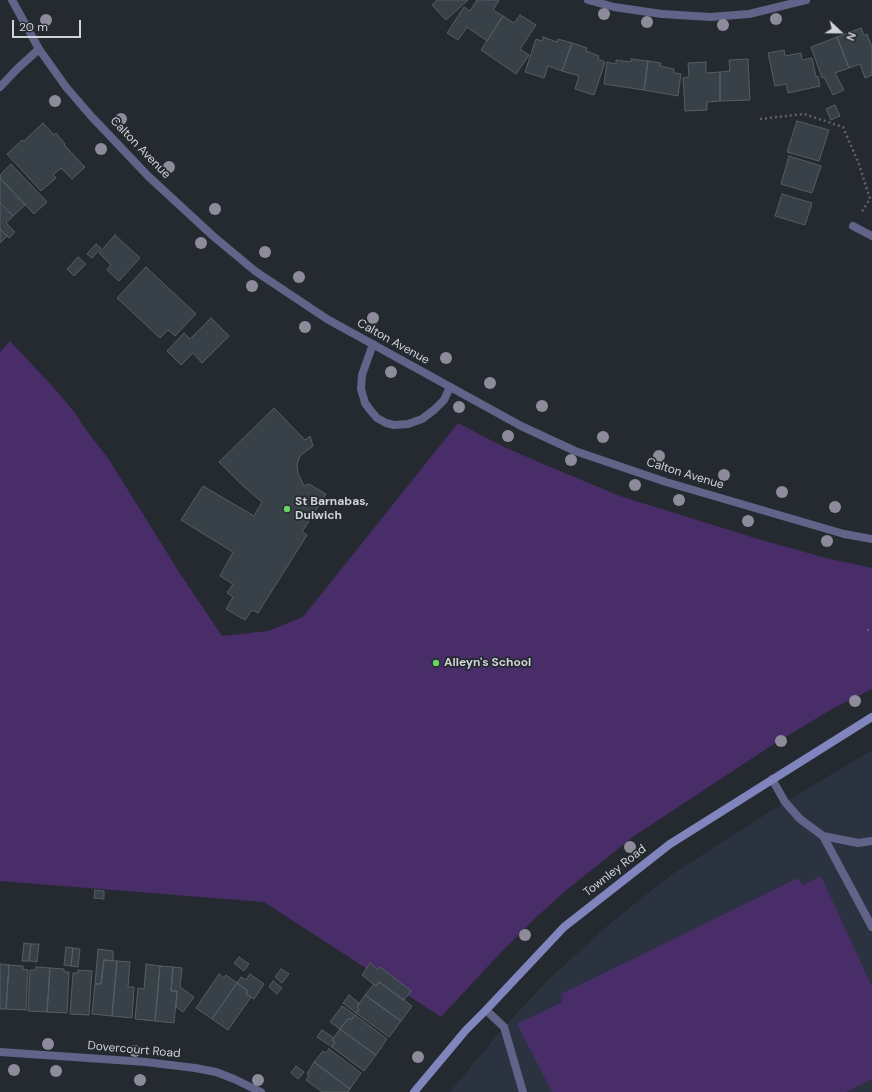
<!DOCTYPE html>
<html>
<head>
<meta charset="utf-8">
<style>
  body { margin:0 }
  #map { position:relative; width:872px; height:1092px; overflow:hidden; background:#252a31; font-family:"DM Sans",sans-serif }
  canvas { display:block }
  .north { position:absolute; left:820px; top:12px; width:40px; height:40px; -webkit-text-stroke:3px #252a31; paint-order:stroke; rotate:112deg; font-size:11px; font-weight:700; line-height:16px; text-align:center; color:#d0d3d8 }
  .north::after { content:''; display:block; margin:auto; width:14px; height:18px; background:#d0d3d8; clip-path:polygon(50% 0,100% 100%,50% 72%,0 100%) }
  .scale { position:absolute; left:12px; top:20px; width:69px; height:18px; box-sizing:border-box; border:2px solid #d0d3d8; border-top:0; padding-left:5px; font-size:12px; line-height:14px; white-space:nowrap; color:#d0d3d8; -webkit-text-stroke:3px #252a31; paint-order:stroke }
</style>
</head>
<body>
<div id="map">
<canvas width="872" height="1092"></canvas>
<div class="north">N</div>
<div class="scale">20 m</div>
</div>
<script>
const ctx = document.querySelector('canvas').getContext('2d');
ctx.lineJoin = 'round';
function fillPath(path, color) {
  ctx.fillStyle = color;
  ctx.fill(path, 'evenodd');
}
function toPath(rows) {
  const path = new Path2D();
  for (const r of rows) {
    path.moveTo(r[0], r[1]);
    for (let i = 2; i < r.length; i += 2) path.lineTo(r[i], r[i + 1]);
  }
  return path;
}
function stroke(path, color, width, dash) {
  ctx.strokeStyle = color;
  ctx.lineWidth = width;
  ctx.lineCap = dash ? 'butt' : 'round';
  ctx.setLineDash(dash || []);
  ctx.stroke(path);
}
function write(font, color, halo, rows, align = 'center') {
  ctx.font = font + ' "DM Sans",sans-serif';
  ctx.lineWidth = 3.5;
  ctx.setLineDash([]);
  ctx.textBaseline = 'middle';
  ctx.strokeStyle = halo;
  ctx.fillStyle = color;
  for (const [text, x, y, turn = 0] of rows) {
    ctx.save();
    ctx.translate(x, y);
    ctx.rotate((+turn || 0) * Math.PI / 180);
    ctx.textAlign = isNaN(turn) ? turn : align;
    if (halo) ctx.strokeText(text, 0, 0);
    ctx.fillText(text, 0, 0);
    ctx.restore();
  }
}
const built = toPath([
  [872,750,872,1092,450,1092,504,1027,550,978,613,921,671,875,785,802]
]);
const green = toPath([
  [10,341,55,389,75,413,86,430,108,458,181,575,222,636,268,631,303,617,458,423,502,446,543,464,620,496,758,539,826,558,872,568,872,689,834,708,777,742,634,836,564,892,529,924,491,963,441,1017,264,902,0,881,0,352],
  [821,876,872,987,872,1079,846,1092,552,1092,517,1024,562,1002,561,994,798,878,803,885]
]);
const building = toPath([
  [437,0,468,0,446,20,432,5,437,0],
  [477,0,499,0,493,10,503,16,487,41,467,27,458,40,447,33,464,7,470,11,477,0],
  [520,15,536,25,520,49,529,55,516,74,481,50,503,16,514,23,520,15],
  [861,28,864,35,867,34,872,47,872,75,865,78,860,64,849,68,837,37,861,28],
  [543,37,557,42,558,39,572,43,562,71,548,66,544,78,525,72,536,39,542,41,543,37],
  [837,37,849,68,835,73,844,90,833,95,824,77,822,78,811,47,837,37],
  [572,43,587,48,586,51,599,56,598,59,605,62,594,95,575,89,579,76,562,71,572,43],
  [784,50,785,56,801,53,802,60,812,58,816,77,818,76,820,86,788,93,786,84,775,86,768,53,784,50],
  [631,59,648,61,644,90,604,84,607,62,616,64,616,60,631,62,631,59],
  [748,59,750,100,720,101,720,72,730,71,729,60,748,59],
  [648,61,661,63,660,66,674,69,674,73,681,74,678,96,644,90,648,61],
  [706,62,706,73,720,72,720,101,707,102,707,110,685,111,683,78,689,77,688,63,706,62],
  [835,105,840,116,831,120,826,109,835,105],
  [797,121,829,130,819,161,787,152,797,121],
  [43,123,54,135,56,133,65,144,64,145,85,167,72,179,61,168,53,175,56,178,41,191,7,154,22,140,24,141,43,123],
  [789,156,821,166,812,193,781,184,789,156],
  [11,164,47,202,34,214,0,178,0,175,11,164],
  [0,178,25,205,13,216,0,203,0,178],
  [782,194,812,203,805,225,775,216,782,194],
  [0,203,13,216,6,223,15,232,9,238,0,229,0,203],
  [0,229,7,236,0,243,0,229],
  [115,235,140,258,119,281,107,270,111,265,99,253,115,235],
  [96,244,101,248,92,258,87,254,96,244],
  [78,257,86,264,74,276,67,269,78,257],
  [146,267,196,314,175,336,168,330,160,338,117,298,146,267],
  [211,318,229,336,202,363,193,353,181,365,167,351,184,333,190,339,211,318],
  [274,408,305,440,310,436,313,446,300,456,297,464,298,473,304,486,309,484,326,494,302,532,307,535,258,613,252,610,245,620,226,609,233,597,227,593,233,584,220,576,233,552,181,520,203,486,254,516,262,502,242,485,219,462,274,408],
  [95,890,104,891,104,899,94,898,95,890],
  [24,943,31,944,29,961,22,961,24,943],
  [31,944,39,944,37,962,29,961,31,944],
  [66,947,73,948,71,966,64,965,66,947],
  [73,948,80,949,78,967,71,966,73,948],
  [98,949,113,951,113,961,104,960,101,984,95,984,98,949],
  [239,957,249,964,244,971,234,963,239,957],
  [104,960,117,961,112,1016,92,1014,95,984,101,984,104,960],
  [117,961,130,962,128,987,134,987,132,1018,112,1016,117,961],
  [370,963,378,970,380,967,411,991,404,1000,379,982,376,986,362,975,370,963],
  [0,964,9,965,6,1009,0,1009,0,964],
  [146,964,160,966,155,1021,135,1019,138,988,144,989,146,964],
  [9,965,23,966,23,969,28,970,26,1010,6,1009,9,965],
  [160,966,173,967,171,991,177,991,174,1023,155,1021,160,966],
  [36,967,50,968,47,1012,28,1011,30,970,36,970,36,967],
  [173,967,182,968,180,987,194,997,183,1012,176,1007,177,991,171,991,173,967],
  [50,968,64,969,64,972,69,972,67,1013,47,1012,50,968],
  [281,969,289,974,282,983,275,977,281,969],
  [78,970,92,971,89,1015,70,1014,73,973,78,973,78,970],
  [219,974,224,978,226,975,237,983,212,1019,196,1008,219,974],
  [250,974,264,984,254,999,246,994,248,991,237,983,241,977,246,980,250,974],
  [273,981,282,988,277,994,269,987,273,981],
  [379,982,412,1006,401,1021,365,995,374,984,376,986,379,982],
  [237,983,248,991,246,994,251,997,228,1030,212,1019,237,983],
  [349,995,359,1003,357,1007,359,1009,356,1013,343,1003,349,995],
  [365,995,401,1021,389,1037,356,1013,359,1009,357,1007,365,995],
  [342,1006,355,1015,351,1020,349,1018,340,1029,330,1022,342,1006],
  [355,1015,387,1039,376,1055,340,1029,349,1018,351,1020,355,1015],
  [340,1029,376,1055,364,1071,332,1047,335,1042,332,1040,340,1029],
  [322,1030,334,1038,332,1040,335,1042,332,1047,317,1037,322,1030],
  [329,1049,361,1073,350,1089,314,1062,323,1051,326,1053,329,1049],
  [314,1062,350,1089,348,1092,322,1092,306,1080,309,1076,307,1074,314,1062],
  [296,1066,304,1072,298,1079,291,1073,296,1066]
]);
const path = toPath([
  [760,119,804,114,843,127,859,164,870,199,861,213],
  [867,630,872,629]
]);
const lane = toPath([
  [373,344,362,375,361,389,365,403,371,411,377,418,386,423,394,425,408,424,422,419,434,410,444,400,450,387],
  [772,779,785,802,800,819,823,836,858,843,872,841],
  [823,836,872,927],
  [486,1010,504,1027,523,1092]
]);
const street = toPath([
  [12,0,39,49,66,87,91,116,148,176,213,236,255,271,327,319,521,426,575,451,666,482,844,534,872,539],
  [588,0,614,7,662,14,710,17,749,14,806,0],
  [0,87,16,70,39,49],
  [853,226,872,236],
  [0,1052,146,1062,195,1068,216,1072,234,1079,261,1092]
]);
const secondary = toPath([
  [414,1092,466,1030,486,1010,564,927,670,844,872,717]
]);
const trees = [
  [604,14],
  [776,19],
  [46,20],
  [647,22],
  [723,25],
  [55,101],
  [121,119],
  [101,149],
  [169,167],
  [215,209],
  [201,243],
  [265,252],
  [299,277],
  [252,286],
  [373,318],
  [305,327],
  [446,358],
  [391,372],
  [490,383],
  [542,406],
  [459,407],
  [508,436],
  [603,437],
  [659,456],
  [571,460],
  [724,475],
  [635,485],
  [782,492],
  [679,500],
  [835,507],
  [748,521],
  [827,541],
  [855,701],
  [781,741],
  [630,847],
  [525,935],
  [48,1044],
  [135,1051],
  [418,1057],
  [14,1070],
  [56,1071],
  [140,1080],
  [258,1080]
];
const markers = [
  [287,509,4,"#67d465"],
  [436,663,4,"#67d465"]
];
const streetNames = [
  ["Calton Avenue",140,148,46],
  ["Calton Avenue",393,342,29],
  ["Calton Avenue",685,474,17],
  ["Townley Road",615,871,-38],
  ["Dovercourt Road",134,1050,5]
];
const poiNames = [
  ["St Barnabas,",295,502],
  ["Dulwich",295,516],
  ["Alleyn's School",444,663]
];
fillPath(built, '#2a333f');
fillPath(green, '#482d68');
fillPath(building, '#384147');
stroke(building, '#555e64', 1);
stroke(path, '#5f6369', 2.5, [2, 3]);
stroke(lane, '#616488', 8);
stroke(street, '#616488', 8);
stroke(secondary, '#8085be', 8);
ctx.fillStyle = '#8e8b9b';
for (const [x, y] of trees) {
  ctx.beginPath();
  ctx.arc(x, y, 6, 0, 2 * Math.PI);
  ctx.fill();
}
for (const [x, y, r, color] of markers) {
  const dot = new Path2D();
  dot.arc(x, y, r, 0, 2 * Math.PI);
  ctx.fillStyle = color;
  ctx.fill(dot);
  stroke(dot, '#252a31', 1.5);
}
write('12px', '#d0d3d8', '#252a31', streetNames);
write('bold 12px', '#d0d3d8', '#252a31', poiNames, 'left');
</script>
</body>
</html>
